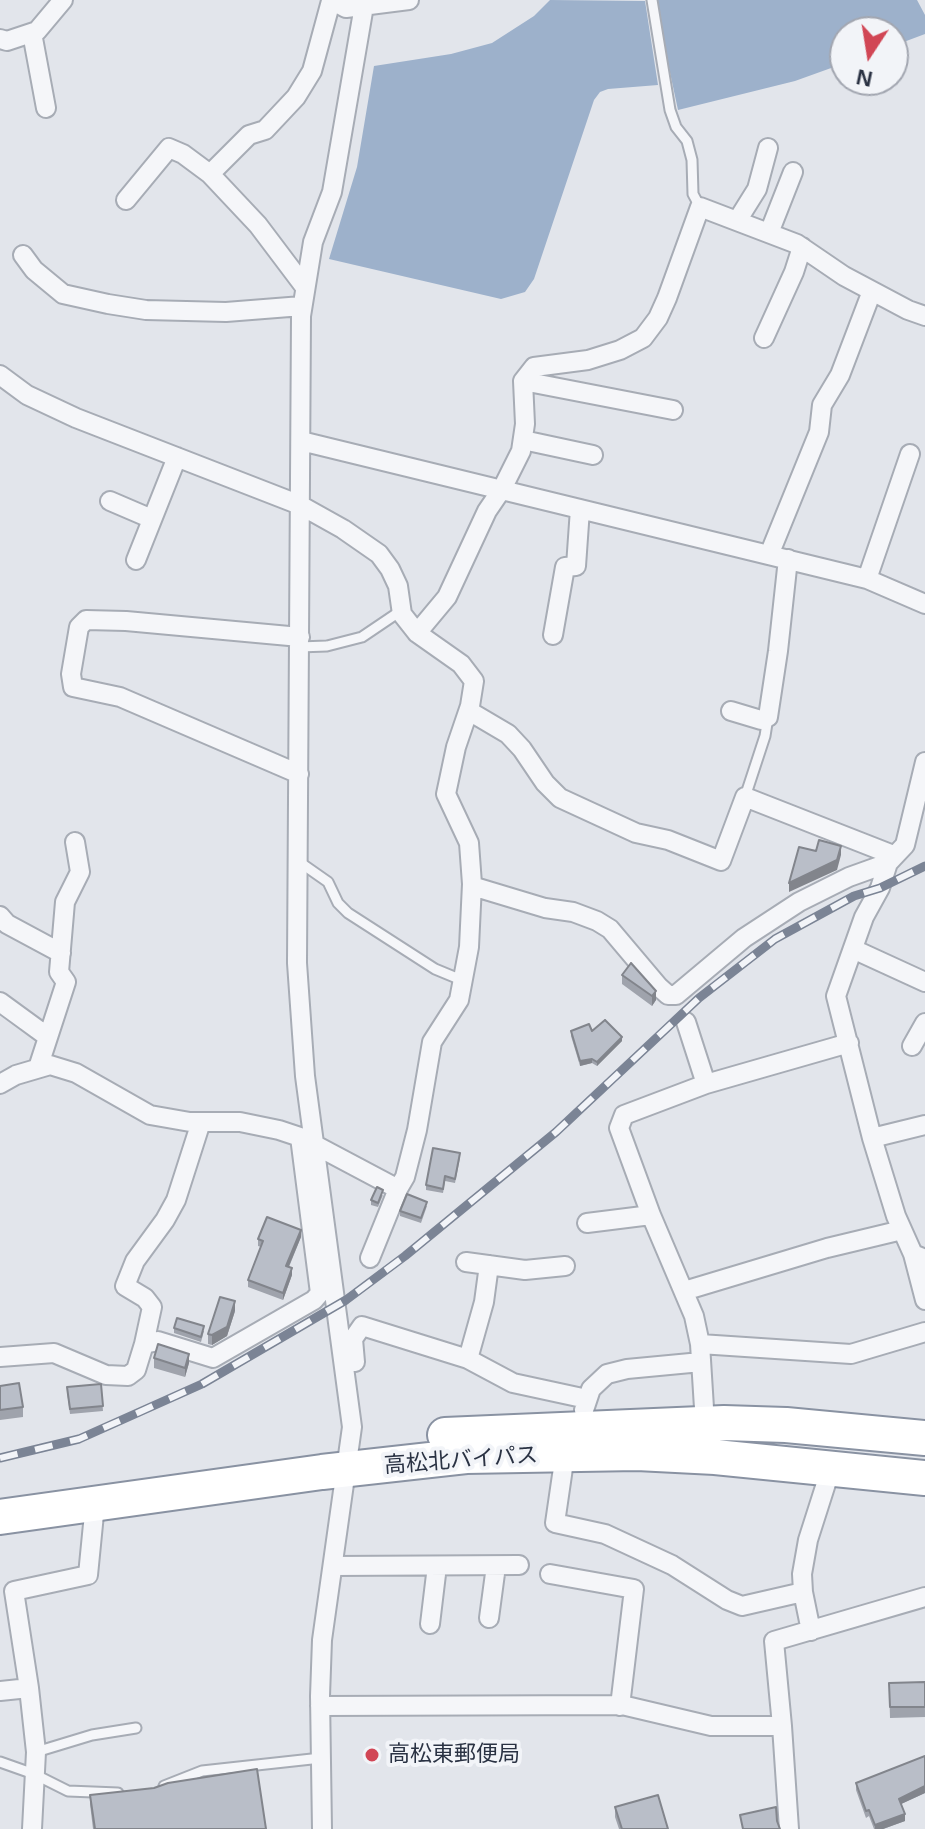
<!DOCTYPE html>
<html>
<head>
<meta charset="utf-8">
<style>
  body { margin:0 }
  #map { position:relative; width:925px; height:1829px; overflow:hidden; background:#e2e5eb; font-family:Arial,sans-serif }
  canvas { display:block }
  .north { position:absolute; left:829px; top:16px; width:80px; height:80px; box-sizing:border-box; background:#f2f4f8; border:2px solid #a2a6b0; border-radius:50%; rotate:192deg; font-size:22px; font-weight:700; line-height:32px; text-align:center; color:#2a3243 }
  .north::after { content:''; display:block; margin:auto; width:28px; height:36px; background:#d14655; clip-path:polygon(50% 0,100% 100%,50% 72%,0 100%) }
</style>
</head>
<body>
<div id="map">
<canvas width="925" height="1829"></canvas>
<div class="north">N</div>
</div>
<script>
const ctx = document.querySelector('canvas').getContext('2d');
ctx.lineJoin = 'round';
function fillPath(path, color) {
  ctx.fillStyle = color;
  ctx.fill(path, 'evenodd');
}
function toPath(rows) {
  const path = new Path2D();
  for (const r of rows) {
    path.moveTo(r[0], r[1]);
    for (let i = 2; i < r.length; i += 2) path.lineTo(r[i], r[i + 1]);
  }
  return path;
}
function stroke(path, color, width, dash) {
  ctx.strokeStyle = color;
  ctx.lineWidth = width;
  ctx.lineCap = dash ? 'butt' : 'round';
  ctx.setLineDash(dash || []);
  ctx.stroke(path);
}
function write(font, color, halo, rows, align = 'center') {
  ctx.font = font + ' Arial,"Noto Sans JP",sans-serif';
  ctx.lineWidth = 8;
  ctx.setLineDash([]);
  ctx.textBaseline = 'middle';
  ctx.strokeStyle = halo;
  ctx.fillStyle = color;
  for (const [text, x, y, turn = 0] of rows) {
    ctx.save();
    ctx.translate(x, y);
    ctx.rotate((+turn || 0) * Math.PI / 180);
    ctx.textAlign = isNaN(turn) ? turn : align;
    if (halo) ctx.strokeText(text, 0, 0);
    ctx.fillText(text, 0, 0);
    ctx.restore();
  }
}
const water = toPath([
  [550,0,645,1,658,85,608,89,600,92,594,100,534,279,525,292,501,299,329,259,357,167,374,66,451,54,492,43,534,16],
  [658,0,917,0,925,15,925,34,893,46,893,32,845,32,845,63,795,81,678,110,656,7]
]);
const lane = toPath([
  [652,0,670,110,676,127,687,141,692,160,693,194,700,207],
  [299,647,327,646,362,637,402,610],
  [745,797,765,736,768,717],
  [298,861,328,882,338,903,348,913,435,969,464,981],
  [36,1752,92,1735,136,1728],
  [0,1762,34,1774,68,1791,118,1793],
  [164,1786,202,1771,321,1758]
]);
const street = toPath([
  [331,0,346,8,409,0],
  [32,33,46,108],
  [0,39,7,41,37,31,63,0],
  [210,174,249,135,265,130,296,97,312,71,331,1],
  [126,200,169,148,183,154,210,174,258,225,304,286],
  [737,221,757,189,768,148],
  [769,233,793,172],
  [23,255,34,270,63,294,108,304,146,310,226,312,302,306],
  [764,338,794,272,802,247],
  [0,375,27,395,76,418,300,505,343,529,379,554,390,569,398,586,402,614,417,633,461,664,474,681,470,706,456,747,446,794,469,843,472,884,469,947,459,1000,432,1042,417,1130,405,1177,398,1189],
  [523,381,673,410],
  [523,440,593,455],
  [301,441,867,579,925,604],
  [110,501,152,519],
  [769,555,819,432,822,405,840,375,872,291],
  [136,560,177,457],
  [867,579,910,454],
  [417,633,447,597,487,511,502,489,521,451,525,424,523,381,534,367,588,360,620,350,643,338,658,318,667,298,700,207,797,244,844,276,908,310,925,316],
  [553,635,565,567,576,566,580,509],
  [469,711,508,734,522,749,545,783,560,798,636,833,668,840,721,861,745,797,893,855],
  [731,711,761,720,768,717,778,651,788,559],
  [925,762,905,845,888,863,880,888,864,917,836,996,872,1138,896,1216,913,1254,925,1259],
  [299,774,120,697,73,687,71,674,79,627,86,620,126,621,300,637],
  [472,886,545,908,573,912,597,921,610,929,659,987,668,995,676,995,744,938,799,902,849,877,888,863],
  [0,916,7,924,61,953],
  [853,949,925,982],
  [0,1002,48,1037],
  [686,1022,706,1084],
  [912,1046,925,1023],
  [38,1068,66,982,59,972,65,902,80,872,75,842],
  [0,1084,16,1075,50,1065,76,1073,150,1115,190,1122,240,1122,279,1130,300,1137,398,1189,370,1258],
  [872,1138,925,1125],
  [587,1223,651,1215],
  [913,1254,925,1300],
  [466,1262,525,1270,565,1266],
  [684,1291,827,1248,902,1230],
  [144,1344,152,1307,145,1298,125,1286,135,1261,165,1220,176,1200,201,1122],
  [700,1344,851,1354,925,1332],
  [0,1357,54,1353,106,1375,128,1376,136,1370,144,1344,158,1341,213,1358,314,1300,320,1293,300,1137],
  [468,1359,484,1302,489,1265],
  [355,1362,353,1339,362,1326,468,1359,513,1383,587,1399],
  [584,1410,591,1389,607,1374,627,1369,701,1362],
  [705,1424,700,1344,694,1316,651,1215,619,1128,624,1115,706,1084,849,1043],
  [562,1454,563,1468,555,1523,605,1534,672,1565,727,1600,742,1606,803,1592],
  [333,1566,519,1565],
  [550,1574,634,1589,620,1706],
  [489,1618,496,1566],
  [430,1624,437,1566],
  [811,1631,803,1592,802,1574,808,1540,831,1468],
  [29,1688,36,1752,32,1829],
  [0,1691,29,1688,14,1591,88,1575,95,1504],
  [320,1706,622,1705,711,1726,782,1726,789,1829],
  [782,1726,774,1641,925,1597],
  [322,1829,320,1696,322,1640,352,1427,305,1076,297,963,301,316,313,242,332,192,365,0]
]);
const highway = toPath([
  [445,1435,724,1423,786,1425,925,1438],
  [0,1517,322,1472,466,1456,637,1453,715,1457,925,1478]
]);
const rail = toPath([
  [0,1458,79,1439,202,1384,346,1300,405,1256,556,1132,699,998,775,939,854,896,880,888,925,866]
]);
const wall = toPath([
  [631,963,656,1000,652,1006,622,984,622,975],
  [571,1031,592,1031,622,1041,597,1066,592,1063,580,1066,571,1036],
  [460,1158,455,1183,445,1181,443,1193,426,1190,426,1185],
  [383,1195,378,1207,371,1205,371,1200],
  [427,1206,421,1223,400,1216,400,1211],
  [301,1237,289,1267,292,1275,283,1300,248,1287,248,1280,261,1247,258,1246,258,1239],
  [235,1311,227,1336,212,1345,208,1344,208,1334],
  [174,1328,204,1331,201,1342,174,1333],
  [154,1358,189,1363,185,1377,154,1368],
  [101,1384,103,1411,70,1414,67,1392],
  [0,1386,23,1407,23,1417,0,1420],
  [925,1682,925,1717,890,1718,889,1683],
  [925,1756,925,1793,901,1804,905,1821,883,1829,874,1829,869,1816,866,1818,856,1790,856,1783],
  [154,1788,266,1829,93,1829,90,1804,90,1795],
  [615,1807,668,1829,619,1829,615,1817]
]);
const shadedWall = toPath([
  [841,846,841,855,837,870,789,892,789,883],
  [656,991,656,1000,652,1006,652,996],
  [622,1037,622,1041,597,1066,597,1062],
  [592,1059,592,1063,580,1066,580,1061],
  [301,1230,301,1237,286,1273,286,1266],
  [292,1268,292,1275,283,1300,283,1293],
  [235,1301,235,1311,227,1336,212,1345,212,1335],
  [189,1354,189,1363,185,1377,185,1368],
  [925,1786,925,1793,899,1805,899,1799],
  [905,1814,905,1821,883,1829,875,1829,875,1825]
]);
const building = toPath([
  [819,840,841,846,837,860,789,883,799,847,816,851,819,840],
  [631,963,656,991,652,996,622,975,631,963],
  [605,1020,622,1037,597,1062,592,1059,580,1061,571,1031,589,1024,592,1031,605,1020],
  [433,1148,460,1153,455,1179,445,1176,443,1189,426,1185,433,1148],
  [377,1187,383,1190,378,1203,371,1200,377,1187],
  [407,1194,427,1202,421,1218,400,1211,407,1194],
  [267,1217,301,1230,286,1266,292,1268,283,1293,248,1280,263,1241,258,1239,267,1217],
  [220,1297,235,1301,227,1327,212,1335,208,1334,220,1297],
  [177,1318,204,1326,201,1337,174,1328,177,1318],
  [158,1344,189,1354,185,1368,154,1358,158,1344],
  [19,1383,23,1407,0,1410,0,1386,19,1383],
  [101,1384,103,1406,70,1409,67,1387,101,1384],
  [925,1682,925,1707,890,1707,889,1683,925,1682],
  [925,1756,925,1786,899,1799,905,1814,875,1825,869,1810,866,1811,856,1783,925,1756],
  [257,1769,266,1829,95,1829,90,1795,154,1788,168,1783,257,1769],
  [658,1795,668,1829,622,1829,615,1807,658,1795],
  [776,1807,777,1821,780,1829,743,1829,740,1815,776,1807]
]);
const markers = [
  [372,1755,8,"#d14655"]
];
const streetNames = [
  ["高松北バイパス",461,1461,-4]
];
const poiNames = [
  ["高松東郵便局",388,1755]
];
fillPath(water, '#9db1cb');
stroke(lane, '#a7acb5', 13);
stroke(street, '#a7acb5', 22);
stroke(highway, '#8992a2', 38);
stroke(lane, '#f5f6f9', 9);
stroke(street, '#f5f6f9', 18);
stroke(highway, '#fff', 34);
stroke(rail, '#7b8495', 9);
stroke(rail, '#f2f4f8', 6, [18]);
fillPath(wall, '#9fa3ac');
fillPath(shadedWall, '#82858c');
fillPath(building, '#b9bec8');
stroke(building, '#82858c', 2);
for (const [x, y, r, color] of markers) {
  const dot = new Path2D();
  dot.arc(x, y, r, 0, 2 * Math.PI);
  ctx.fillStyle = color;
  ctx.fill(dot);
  stroke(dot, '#f2f4f8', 3);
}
write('22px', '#2a3243', '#f2f4f8', streetNames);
write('22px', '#2a3243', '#f2f4f8', poiNames, 'left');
</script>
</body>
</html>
